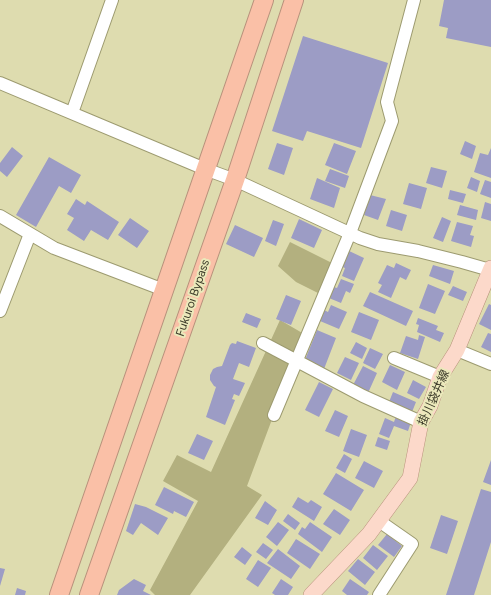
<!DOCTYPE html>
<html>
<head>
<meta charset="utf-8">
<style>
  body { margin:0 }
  canvas { display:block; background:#dedcaf }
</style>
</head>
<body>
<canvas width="491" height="595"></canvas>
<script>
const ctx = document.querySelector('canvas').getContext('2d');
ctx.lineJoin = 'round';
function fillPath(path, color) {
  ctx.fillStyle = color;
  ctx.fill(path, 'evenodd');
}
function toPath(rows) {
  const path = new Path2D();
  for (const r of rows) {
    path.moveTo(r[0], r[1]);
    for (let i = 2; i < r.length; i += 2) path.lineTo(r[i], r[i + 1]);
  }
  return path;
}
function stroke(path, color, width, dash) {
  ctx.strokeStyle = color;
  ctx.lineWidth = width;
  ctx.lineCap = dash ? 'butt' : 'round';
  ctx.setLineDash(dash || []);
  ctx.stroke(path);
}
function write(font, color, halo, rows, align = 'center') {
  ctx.font = font + ' Figtree,"Noto Sans JP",sans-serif';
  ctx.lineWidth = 4;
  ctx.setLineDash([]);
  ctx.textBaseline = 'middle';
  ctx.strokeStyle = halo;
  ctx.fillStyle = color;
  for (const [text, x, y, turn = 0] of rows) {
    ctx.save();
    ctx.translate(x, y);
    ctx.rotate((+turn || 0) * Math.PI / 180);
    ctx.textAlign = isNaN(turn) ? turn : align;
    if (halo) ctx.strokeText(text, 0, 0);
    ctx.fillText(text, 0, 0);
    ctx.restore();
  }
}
const green = toPath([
  [290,242,334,264,324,296,296,282,278,266],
  [280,320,304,334,247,486,262,495,190,595,155,595,150,590,198,501,163,481,177,455,211,472]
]);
const building = toPath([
  [444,0,491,0,491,47,446,38,448,28,439,26],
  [303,36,388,63,361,148,307,131,303,141,272,131],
  [465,141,476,146,472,159,460,154],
  [277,143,293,148,284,175,268,169],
  [334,143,356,151,347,174,325,165],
  [12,147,23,156,7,177,0,171,0,163],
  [491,148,491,178,474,172,480,153,488,155],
  [49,157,81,175,71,193,59,186,36,227,16,215],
  [431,167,447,171,442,188,426,183],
  [330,169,349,176,345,188,325,181],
  [471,177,480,181,477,192,467,188],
  [317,178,340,188,334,208,310,199],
  [485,180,491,182,491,198,480,194],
  [409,183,427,188,421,209,403,204],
  [450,190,466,194,463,203,448,199],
  [370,195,386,199,378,220,364,215],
  [76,199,85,205,87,201,119,222,108,240,91,230,84,241,67,230,74,218,67,214],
  [485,202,491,204,491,221,481,218],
  [460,205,478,210,476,220,457,215],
  [391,210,407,215,402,231,386,226],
  [442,217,451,221,443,242,433,238],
  [130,218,149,231,137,248,118,235],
  [299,219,322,230,314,248,291,238],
  [273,220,284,224,276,246,265,241],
  [457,222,473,226,470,235,474,236,471,247,451,241],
  [235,225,263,238,254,257,226,244],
  [347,250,364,258,354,281,342,276,345,268,340,266],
  [396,263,411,270,406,280,400,277,391,298,378,292,382,285,378,283,387,265,394,268],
  [433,265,454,271,450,284,429,276],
  [341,279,354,284,350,293,346,291,341,303,329,298,334,287,337,288],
  [428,284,445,291,435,314,419,308],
  [453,286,467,292,463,301,448,295],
  [370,292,413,311,406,326,363,306],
  [286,295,301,301,291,325,276,319],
  [489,304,491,305,491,330,479,324],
  [331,305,347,312,339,329,320,321,324,310,328,312],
  [359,312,379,320,371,340,351,332],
  [246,313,261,319,257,328,242,322],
  [418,318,438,326,436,330,444,333,440,342,417,332,419,325,416,324],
  [317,330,336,338,324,369,305,360],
  [488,333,491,334,491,352,481,347],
  [419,335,425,337,418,359,400,353,406,336,418,340],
  [237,341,256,348,249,367,239,363,233,379,245,383,239,396,234,394,232,399,235,400,225,425,206,417,216,387,214,386,210,380,210,375,213,369,217,367,222,366,230,345,232,343,236,344],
  [356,342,367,348,362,359,350,353],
  [370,348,383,354,375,369,363,363],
  [345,357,359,363,351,380,337,373],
  [390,365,405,372,397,390,382,382],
  [363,366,377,373,368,393,352,387],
  [413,380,426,387,419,399,407,393],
  [319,382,333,389,319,417,305,410],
  [393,392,416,402,412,412,389,402],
  [335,410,348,416,339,437,325,431],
  [396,416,411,422,408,431,394,426,389,438,379,434,385,418,394,422],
  [351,429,367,435,359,457,343,451],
  [197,434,213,441,204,460,188,453],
  [378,437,390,441,387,450,375,446],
  [344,454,352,459,345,473,336,468],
  [491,460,491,485,483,482],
  [364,461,383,471,374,488,355,478],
  [336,473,364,490,351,511,323,494],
  [164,487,194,502,186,517,174,511,173,514,155,505],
  [481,489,491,492,491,542,474,595,446,595],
  [298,497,308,503,311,500,322,507,314,521,292,507],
  [265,501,277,510,268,525,255,518],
  [135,504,146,507,168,518,158,535,141,523,133,535,126,531],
  [334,509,350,520,340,535,323,524],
  [288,514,300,523,295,530,283,521],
  [441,515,458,521,447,554,430,548],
  [278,522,289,530,277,546,266,537],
  [310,522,332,537,322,552,298,534,302,527,305,529],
  [387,534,402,546,394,557,378,545],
  [296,539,320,554,310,569,287,553],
  [263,543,273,550,266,559,256,552],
  [373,545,388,556,377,570,363,558],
  [242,547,252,555,245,565,234,557],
  [278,549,300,566,291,579,267,563],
  [358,559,375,572,365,585,348,571],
  [258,560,271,568,258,587,246,579],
  [0,568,5,569,0,586],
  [134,579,146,585,143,591,151,595,117,595,119,590],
  [281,579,293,587,288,595,275,595,272,593],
  [350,579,369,592,367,595,347,595,342,591],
  [17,588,26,591,25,595,15,595]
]);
const minor = toPath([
  [0,83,205,169,235,180,360,238,378,244,418,251,462,262,490,270],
  [72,113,112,0],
  [0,216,54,248,164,290],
  [0,311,30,234],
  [263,343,363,396,421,422],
  [457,350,491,364],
  [394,358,440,377],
  [274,415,350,233,392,121,387,102,414,0],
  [379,521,412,544,379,595]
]);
const major = toPath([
  [311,595,369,534,410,478,421,422,430,406,440,377,457,350,491,268]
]);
const highway = toPath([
  [59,595,264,0],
  [89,595,235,180,294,0]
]);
const streetNames = [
  ["Fukuroi Bypass",193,298,-71],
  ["掛川袋井線",434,398,-66]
];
fillPath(green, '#b3b07f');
fillPath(building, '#9c9cc5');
stroke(minor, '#9d9b70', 14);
stroke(major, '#b8927c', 16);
stroke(highway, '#b8927c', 20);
stroke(minor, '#fff', 12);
stroke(major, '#fcd9ca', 15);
stroke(highway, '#fac0a7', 18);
write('12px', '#3e3d2b', '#ebe9bb', streetNames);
</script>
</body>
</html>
